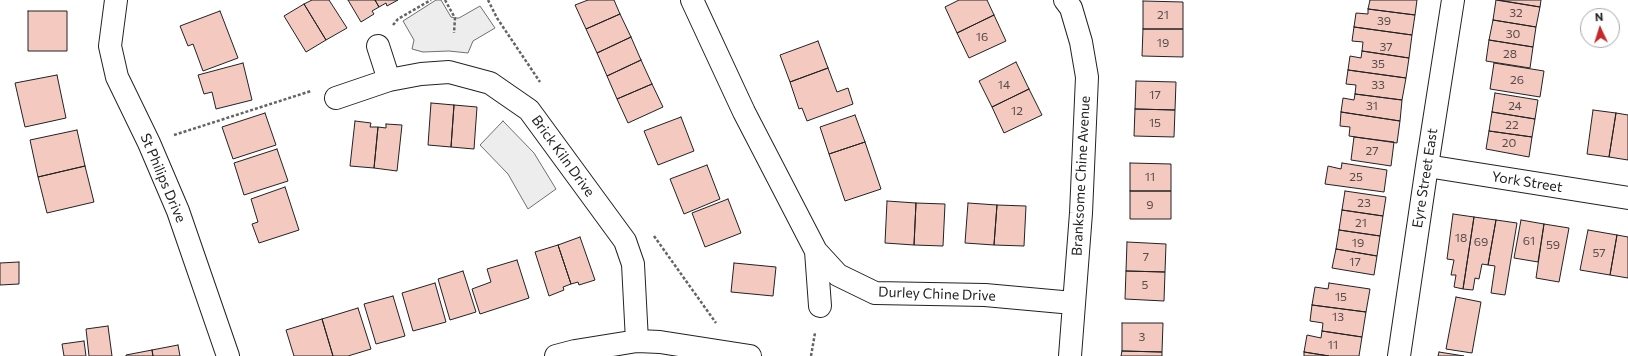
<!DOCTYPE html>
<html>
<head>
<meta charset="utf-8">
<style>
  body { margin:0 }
  #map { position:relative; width:1628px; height:356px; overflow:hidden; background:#fff; font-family:Commissioner,sans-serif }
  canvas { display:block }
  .north { position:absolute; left:1580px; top:8px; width:40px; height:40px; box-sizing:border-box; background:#fff; border:1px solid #a7a7a7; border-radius:50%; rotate:356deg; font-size:11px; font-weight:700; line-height:16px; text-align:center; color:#222 }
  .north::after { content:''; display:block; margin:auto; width:14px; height:18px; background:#c62828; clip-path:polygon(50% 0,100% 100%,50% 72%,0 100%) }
</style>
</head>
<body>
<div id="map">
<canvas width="1628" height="356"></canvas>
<div class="north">N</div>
</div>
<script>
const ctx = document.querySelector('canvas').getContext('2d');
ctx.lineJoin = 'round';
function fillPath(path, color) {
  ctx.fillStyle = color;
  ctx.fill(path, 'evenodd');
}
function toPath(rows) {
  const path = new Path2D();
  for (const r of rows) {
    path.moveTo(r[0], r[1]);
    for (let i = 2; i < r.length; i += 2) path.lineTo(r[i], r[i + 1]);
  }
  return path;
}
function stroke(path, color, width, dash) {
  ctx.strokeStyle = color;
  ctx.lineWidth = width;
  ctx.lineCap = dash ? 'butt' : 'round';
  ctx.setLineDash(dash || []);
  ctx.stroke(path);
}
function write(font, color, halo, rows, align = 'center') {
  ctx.font = font + ' Commissioner,sans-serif';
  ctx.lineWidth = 3;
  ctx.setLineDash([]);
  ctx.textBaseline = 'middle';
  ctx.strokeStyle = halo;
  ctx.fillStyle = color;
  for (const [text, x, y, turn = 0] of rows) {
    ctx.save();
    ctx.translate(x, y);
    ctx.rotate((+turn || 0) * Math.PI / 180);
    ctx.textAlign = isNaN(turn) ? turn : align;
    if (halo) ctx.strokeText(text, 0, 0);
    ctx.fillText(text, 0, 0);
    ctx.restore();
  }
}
const parking = toPath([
  [436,0,441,0,451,17,455,18,459,18,480,6,495,28,473,41,468,53,449,51,423,52,412,49,414,40,403,21,436,0],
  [503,121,534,153,556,189,528,209,508,174,480,145,503,121]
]);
const building = toPath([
  [312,0,329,0,347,28,326,40,304,4,312,0],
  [348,0,375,0,379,7,372,11,374,14,361,22,348,0],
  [375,0,398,0,387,6,386,3,379,7,375,0],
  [588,0,614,0,620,14,586,29,575,5,588,0],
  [959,0,987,0,994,15,957,33,945,7,959,0],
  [1370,0,1417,0,1415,15,1368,9,1370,0],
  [1496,0,1540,7,1536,27,1493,20,1496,0],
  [1498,0,1541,0,1540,7,1498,0],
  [1143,1,1183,2,1183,29,1143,29,1143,1],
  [304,4,326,40,306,52,284,16,304,4],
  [1368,9,1415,15,1412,35,1354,27,1356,13,1368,14,1368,9],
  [28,11,67,11,67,51,28,51,28,11],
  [220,11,238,58,203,71,193,44,188,46,180,26,220,11],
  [620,14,631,37,597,53,586,29,620,14],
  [994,15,1006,41,969,58,957,33,994,15],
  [1493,20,1536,27,1533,47,1489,40,1493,20],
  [1354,27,1412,35,1409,58,1362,51,1363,42,1352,41,1354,27],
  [1143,29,1183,29,1183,57,1142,56,1143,29],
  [631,37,641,60,607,76,597,53,631,37],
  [1489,40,1533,47,1530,68,1486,61,1489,40],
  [818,41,828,68,790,82,780,55,818,41],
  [1362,51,1409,58,1406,78,1348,70,1350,56,1361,58,1362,51],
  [641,60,652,84,617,99,607,76,641,60],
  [1016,62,1029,89,992,107,979,81,1016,62],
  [243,63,252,100,216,109,212,92,204,94,198,75,243,63],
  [1494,63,1544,71,1540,97,1490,89,1494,63],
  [828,68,837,92,848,88,853,104,807,121,802,108,799,109,790,82,828,68],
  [1348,70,1406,78,1402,100,1355,94,1356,85,1346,84,1348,70],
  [57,75,66,118,25,127,15,83,57,75],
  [1136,81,1176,82,1175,110,1135,109,1136,81],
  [652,84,663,107,628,123,617,99,652,84],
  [1029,89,1042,115,1004,133,992,107,1029,89],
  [1495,93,1538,100,1535,119,1492,112,1495,93],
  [1355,94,1402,100,1400,121,1341,112,1343,98,1354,100,1355,94],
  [431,103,454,105,451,147,428,145,431,103],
  [454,105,477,107,474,149,451,147,454,105],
  [1135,109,1175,110,1174,137,1134,136,1135,109],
  [1593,110,1616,113,1609,157,1587,154,1593,110],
  [1341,112,1400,121,1397,143,1349,136,1350,127,1340,126,1341,112],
  [1492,112,1535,119,1532,137,1489,131,1492,112],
  [265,113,276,145,233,159,222,127,265,113],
  [1616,113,1628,115,1628,160,1609,157,1616,113],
  [855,115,865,142,829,154,820,127,855,115],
  [681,117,694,151,658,165,644,131,681,117],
  [355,121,371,123,370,127,378,127,374,168,350,166,355,121],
  [386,124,402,125,397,171,374,168,378,127,386,128,386,124],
  [77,130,85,166,38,177,30,140,77,130],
  [1489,131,1532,137,1529,157,1486,149,1489,131],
  [1354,137,1394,142,1391,166,1351,160,1354,137],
  [865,142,881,189,845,201,829,154,865,142],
  [277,149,288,181,244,195,234,163,277,149],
  [1130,163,1171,164,1171,191,1130,191,1130,163],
  [1342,163,1387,170,1384,192,1325,184,1328,166,1341,169,1342,163],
  [707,165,720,199,684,214,670,179,707,165],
  [85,166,94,202,47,213,38,177,85,166],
  [285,187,299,230,259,243,252,224,258,222,251,199,285,187],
  [1130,191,1171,191,1171,219,1130,219,1130,191],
  [1345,191,1386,197,1383,216,1342,210,1345,191],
  [728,199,741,233,705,247,692,213,728,199],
  [887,201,916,203,914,245,885,243,887,201],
  [916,203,945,204,943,246,914,245,916,203],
  [968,203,997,205,994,245,965,243,968,203],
  [997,205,1026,206,1024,246,994,245,997,205],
  [1342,210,1383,216,1380,236,1339,230,1342,210],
  [1453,214,1474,217,1463,289,1454,287,1456,275,1451,275,1454,260,1447,259,1453,214],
  [1474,217,1496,220,1488,265,1482,264,1479,279,1475,278,1473,290,1463,289,1474,217],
  [1496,220,1517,223,1505,295,1491,293,1495,266,1488,265,1496,220],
  [1521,220,1544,224,1538,262,1514,258,1521,220],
  [1544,224,1569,228,1559,282,1536,278,1544,224],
  [1339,230,1380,236,1377,256,1336,249,1339,230],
  [1588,230,1617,235,1610,275,1580,270,1588,230],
  [1617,235,1628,237,1628,278,1610,275,1617,235],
  [580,237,595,280,579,285,578,282,571,284,558,245,580,237],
  [1127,242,1166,244,1165,272,1126,271,1127,242],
  [558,245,571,284,563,287,564,290,549,296,535,252,558,245],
  [1336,249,1377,256,1374,275,1332,268,1336,249],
  [517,260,529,298,480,314,472,289,491,282,487,269,517,260],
  [19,262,19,284,0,285,0,263,19,262],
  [734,263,776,267,773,296,731,292,734,263],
  [463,271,476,312,450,320,438,279,463,271],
  [1126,271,1165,272,1164,301,1125,299,1126,271],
  [435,283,446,322,413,331,402,293,435,283],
  [1329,283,1370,289,1366,312,1312,305,1315,287,1328,289,1329,283],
  [393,296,405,336,376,344,364,304,393,296],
  [1456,297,1481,302,1472,353,1446,349,1456,297],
  [1312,305,1366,312,1362,337,1322,331,1323,323,1310,321,1312,305],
  [358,308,371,349,348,356,333,356,322,319,358,308],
  [322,319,333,356,294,356,286,330,322,319],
  [1122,323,1163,323,1162,352,1122,351,1122,323],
  [108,326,112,356,89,356,86,329,108,326],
  [1322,331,1362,337,1359,356,1329,356,1304,352,1307,335,1321,338,1322,331],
  [84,341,86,356,64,356,62,344,84,341],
  [178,345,180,356,153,356,152,350,178,345],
  [152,350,153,356,126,356,126,355,152,350],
  [1122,351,1162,352,1162,356,1121,356,1122,351],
  [1304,352,1329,356,1304,356,1304,352],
  [1439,352,1464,356,1438,356,1439,352]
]);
const path = toPath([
  [445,0,455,18,454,33],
  [488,0,497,18,540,82],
  [393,25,398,19,431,0],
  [174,135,311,91],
  [654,236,716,323],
  [811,356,815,333]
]);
const minor = toPath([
  [116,0,110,46,117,77,149,143,178,211,228,356],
  [692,0,744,112,816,251,838,275,875,293,985,295,1073,303],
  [1065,0,1071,8,1081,42,1087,77,1081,213,1070,356],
  [378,46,389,80],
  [336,98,389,80,421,74,449,72,490,83,529,110,625,241,633,264,637,341],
  [1427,166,1628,198],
  [816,251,820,306],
  [556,356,575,351,637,341,660,342,750,356],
  [1399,356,1427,166,1453,0]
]);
const numberNames = [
  ["32",1516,13],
  ["21",1163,15],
  ["39",1384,21],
  ["30",1513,34],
  ["16",982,37],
  ["19",1163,43],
  ["37",1386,47],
  ["28",1510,54],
  ["35",1378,64],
  ["26",1517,80],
  ["14",1004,85],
  ["33",1378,85],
  ["17",1155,95],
  ["31",1372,106],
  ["24",1515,106],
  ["12",1017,111],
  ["15",1155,123],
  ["22",1512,125],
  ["20",1509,143],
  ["27",1372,151],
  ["11",1150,177],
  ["25",1356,177],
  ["23",1364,203],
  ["9",1150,205],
  ["21",1361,223],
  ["18",1461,238],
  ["61",1529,241],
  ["69",1481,242],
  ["19",1358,243],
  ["59",1553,245],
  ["57",1599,253],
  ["7",1146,257],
  ["17",1355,262],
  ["5",1145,285],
  ["15",1341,297],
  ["13",1338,317],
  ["3",1142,337],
  ["11",1333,345]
];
const streetNames = [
  ["Brick Kiln Drive",563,156,54],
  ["Branksome Chine Avenue",1081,176,-87],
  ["St Philips Drive",163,178,67],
  ["Eyre Street East",1425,178,-81],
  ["York Street",1527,182,9],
  ["Durley Chine Drive",937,294,2]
];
fillPath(parking, '#ededed');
stroke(parking, '#6f6f6f', 1);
fillPath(building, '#f3c9c0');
stroke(building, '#222', 1);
stroke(minor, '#222', 24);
stroke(path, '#646464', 2.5, [3, 2]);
stroke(minor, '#fff', 22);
write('12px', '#564c4a', null, numberNames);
write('14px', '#222', '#fff', streetNames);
</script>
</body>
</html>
